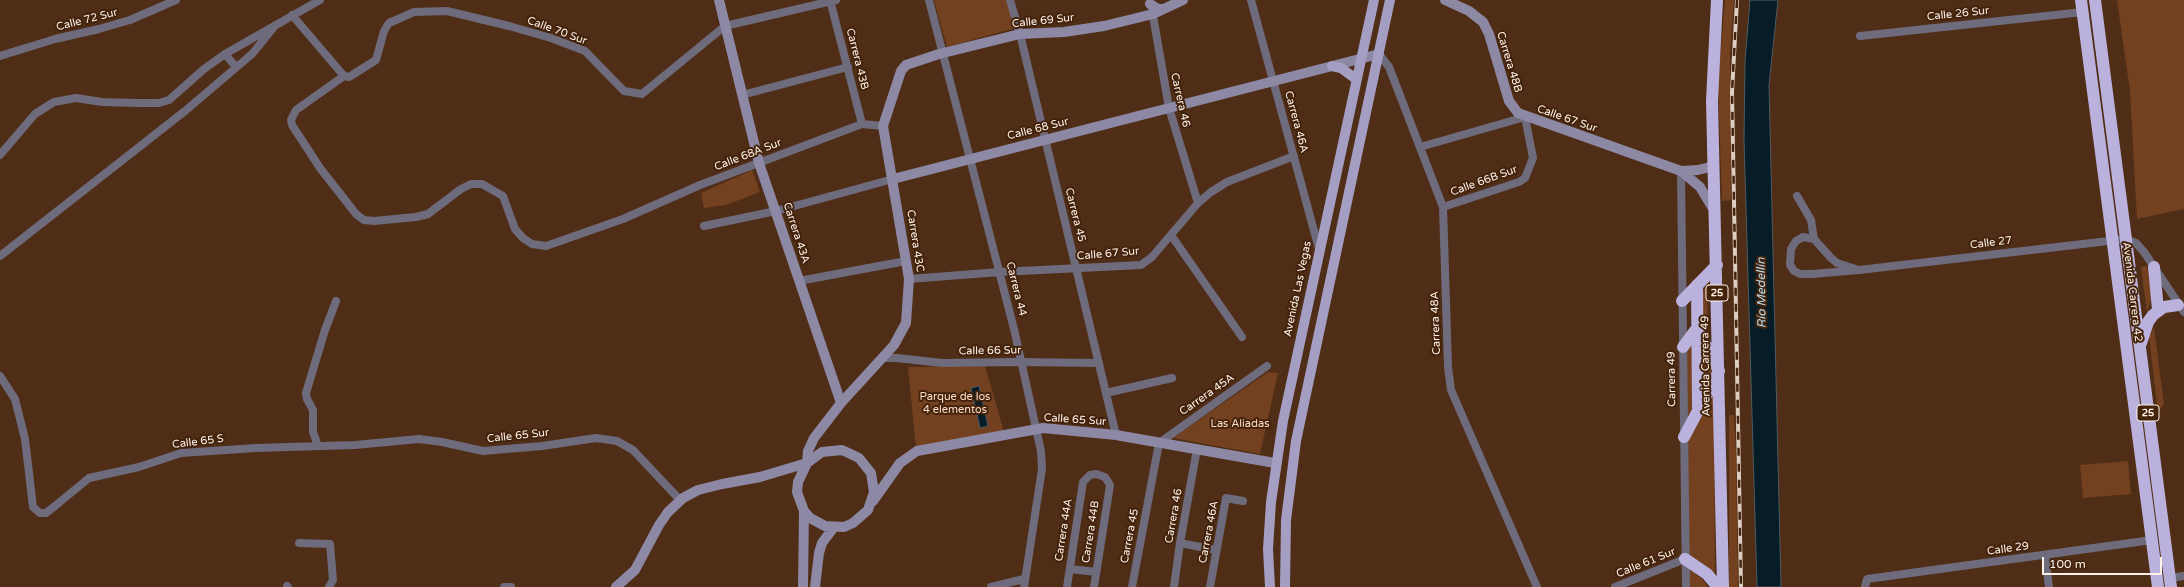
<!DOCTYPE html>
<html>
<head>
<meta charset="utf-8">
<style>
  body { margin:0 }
  #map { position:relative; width:2184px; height:587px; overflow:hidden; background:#4f2d16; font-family:"Varela Round",sans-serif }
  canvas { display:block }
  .scale { position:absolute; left:2042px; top:557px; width:120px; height:18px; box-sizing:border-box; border:2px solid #fef1e8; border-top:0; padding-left:5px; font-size:12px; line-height:14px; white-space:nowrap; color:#fef1e8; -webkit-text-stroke:3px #43230b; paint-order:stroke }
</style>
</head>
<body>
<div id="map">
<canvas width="2184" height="587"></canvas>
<div class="scale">100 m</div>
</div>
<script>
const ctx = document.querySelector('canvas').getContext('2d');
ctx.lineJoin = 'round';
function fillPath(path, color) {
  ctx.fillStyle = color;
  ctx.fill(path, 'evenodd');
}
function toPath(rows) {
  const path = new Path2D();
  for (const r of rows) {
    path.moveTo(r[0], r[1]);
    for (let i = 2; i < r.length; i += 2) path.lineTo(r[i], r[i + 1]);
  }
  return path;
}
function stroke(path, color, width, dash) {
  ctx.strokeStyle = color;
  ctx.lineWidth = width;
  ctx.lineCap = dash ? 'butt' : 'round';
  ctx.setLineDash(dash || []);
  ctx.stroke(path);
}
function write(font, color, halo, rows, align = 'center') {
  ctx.font = font + ' "Varela Round",sans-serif';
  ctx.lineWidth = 4;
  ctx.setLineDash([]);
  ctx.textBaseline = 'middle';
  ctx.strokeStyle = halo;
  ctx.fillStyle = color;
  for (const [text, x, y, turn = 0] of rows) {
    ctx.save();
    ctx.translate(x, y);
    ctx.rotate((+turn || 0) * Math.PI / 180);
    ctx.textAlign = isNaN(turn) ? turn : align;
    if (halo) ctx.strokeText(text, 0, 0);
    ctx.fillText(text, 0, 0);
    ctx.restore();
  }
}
const green = toPath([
  [934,0,1006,0,1015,28,947,47],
  [1725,0,1734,0,1730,53,1731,200,1722,201,1718,85],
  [2117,0,2184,0,2184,209,2137,219,2130,91],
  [752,170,760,192,726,205,704,208,701,193],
  [2147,266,2152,297,2147,313,2141,267],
  [1707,284,1708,337,1701,325,1701,295],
  [2154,328,2164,404,2158,412,2149,337],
  [1692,345,1694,406,1685,421,1684,354],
  [1702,348,1712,370,1702,393],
  [985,366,1004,432,916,447,908,367],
  [1268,372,1278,373,1260,454,1173,438],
  [1714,391,1715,575,1688,555,1687,438],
  [1729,415,1734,415,1736,454,1738,587,1729,587],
  [2128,461,2131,494,2083,498,2080,465],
  [1689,569,1702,579,1708,587,1690,587]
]);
const water = toPath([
  [1750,0,1778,0,1769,85,1781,587,1757,587,1744,139,1745,61,1750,0],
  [979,386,988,426,980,428,971,388,979,386]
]);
const street = toPath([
  [830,0,862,124],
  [929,0,1014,329,1041,451,1042,469,1024,587],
  [1010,0,1020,34,1116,435],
  [1251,0,1319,249],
  [1152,10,1169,108,1198,203],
  [292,15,344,76,349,77,376,60,384,31,389,23,414,12,447,11,509,26,551,38,585,51,624,91,642,94,725,26,836,0],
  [1860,36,2083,12],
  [225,54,236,67],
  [1379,54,1389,67,1443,207,1448,367,1451,390,1537,587],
  [0,56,55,39,99,29,130,20,176,0],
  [344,76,296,110,291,120,292,125,320,168,356,214,364,220,374,221,416,217,428,214,461,189,471,184,482,184,503,196,515,229,523,238,532,244,546,246,623,219,700,185,862,124,883,126],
  [742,95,848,67],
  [1420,147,1525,117,1533,158,1525,178,1519,182,1443,207],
  [0,155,35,114,54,102,76,98,102,102,138,103,159,103,169,100,204,69,225,54,320,0],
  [1681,171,1686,587],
  [1797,196,1811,220,1814,239],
  [704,226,776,211,893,179],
  [1171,235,1242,337],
  [1803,237,1814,239,1831,258,1837,263,1859,270,1812,274,1800,274,1794,271,1790,265,1791,249,1796,241,1803,237],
  [0,256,185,111,252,54,274,27],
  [1859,270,2126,239,2136,243,2144,252,2184,312],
  [909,279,1000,272,1141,265,1152,257,1198,203,1211,192,1227,182,1294,156],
  [799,281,906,261],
  [882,358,897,358,942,363,1016,362,1099,363],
  [0,376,15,399,25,439,33,507,40,513,46,513,55,506,89,478,139,467,181,453,256,448,355,445,419,439,442,442,483,451,542,446,596,438,617,441,633,450,680,500],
  [1106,393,1172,378],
  [318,446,313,432,313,410,307,399,306,393,325,330,336,301],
  [299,543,330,544,333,580,329,587],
  [1180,543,1216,550],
  [2045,555,2049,587],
  [1070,569,1096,572],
  [2169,578,2184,576],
  [287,586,288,587],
  [504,587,511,587],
  [991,587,1024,579],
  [1067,587,1083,482,1090,475,1096,474,1105,477,1110,485,1094,587],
  [1132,587,1159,443,1267,366],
  [1174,587,1180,543,1197,449],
  [1210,587,1226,498,1243,501],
  [1615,587,1685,559],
  [1865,587,1867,579,2152,540]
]);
const secondary = toPath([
  [719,0,759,163,841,403],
  [1445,0,1469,11,1483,22,1489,34,1509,101,1518,113,1681,171,1700,187,1715,212],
  [1150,4,1158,9,1163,9],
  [1681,171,1698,170,1714,166],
  [893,179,1379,54],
  [873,501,900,463,917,451,1043,428,1116,435,1275,463],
  [616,587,635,570,659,525,668,512,683,498,698,490,722,484,760,477,807,463,822,452,842,450,859,458,871,473,874,492,868,510,853,523,844,527,825,526,810,518,804,511,797,492,798,482,807,463,808,451,814,438,841,403,894,345,906,323,909,279,883,126,901,71,906,65,939,54,1020,34,1064,32,1104,26,1153,14,1183,0],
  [803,587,804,511],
  [815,587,819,553,822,543,834,527]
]);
const primary = toPath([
  [1332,66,1341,68,1356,79],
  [1270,587,1268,549,1271,502,1283,421,1374,0],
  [1285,587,1286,520,1296,441,1390,0]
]);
const highway = toPath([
  [1717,0,1712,101,1723,587],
  [2081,0,2158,587],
  [2095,0,2171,587],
  [2154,267,2158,310],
  [1697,285,1698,408],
  [1682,301,1717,265],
  [2141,343,2148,322,2153,315,2164,307,2178,305],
  [1683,347,1697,328,1719,371,1684,437],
  [1685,559,1707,574,1718,587]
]);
const rail = toPath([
  [1737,0,1732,92,1741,587]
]);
const shields = [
  [1717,293,22],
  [2148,413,22]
];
const shieldNames = [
  ["25",1717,293],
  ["25",2148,413]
];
const streetNames = [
  ["Calle 26 Sur",1958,14,-6],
  ["Calle 72 Sur",87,20,-14],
  ["Calle 69 Sur",1043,21,-6],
  ["Calle 70 Sur",557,31,20],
  ["Carrera 43B",857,59,76],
  ["Carrera 48B",1509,62,73],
  ["Carrera 46",1180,100,77],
  ["Calle 67 Sur",1567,119,19],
  ["Carrera 46A",1296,122,75],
  ["Calle 68 Sur",1038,129,-14],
  ["Calle 68A Sur",748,155,-21],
  ["Calle 66B Sur",1484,181,-20],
  ["Carrera 45",1075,215,76],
  ["Carrera 43A",796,233,72],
  ["Carrera 43C",915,241,81],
  ["Calle 27",1991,243,-7],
  ["Calle 67 Sur",1108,254,-5],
  ["Carrera 44",1016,289,76],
  ["Avenida Las Vegas",1298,289,-78],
  ["Avenida Carrera 42",2132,292,83],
  ["Carrera 48A",1436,323,-92],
  ["Calle 66 Sur",990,351,-1],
  ["Avenida Carrera 49",1706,366,-91],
  ["Carrera 49",1672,379,-91],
  ["Carrera 45A",1207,395,-35],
  ["Calle 65 Sur",1075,420,4],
  ["Calle 65 Sur",518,436,-6],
  ["Calle 65 S",198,442,-7],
  ["Carrera 46",1174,516,-80],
  ["Carrera 44A",1064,530,-81],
  ["Carrera 44B",1091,532,-81],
  ["Carrera 46A",1209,532,-79],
  ["Carrera 45",1130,536,-79],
  ["Calle 29",2008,549,-8],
  ["Calle 61 Sur",1646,563,-22]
];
const parkNames = [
  ["Parque de los",955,397],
  ["4 elementos",955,410],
  ["Las Aliadas",1240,424]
];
const waterNames = [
  ["Río Medellín",1762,293,-91]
];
fillPath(green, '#73411f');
fillPath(water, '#061c27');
stroke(water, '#505c61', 1);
stroke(street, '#6e6b7d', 8);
stroke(secondary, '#8d88a4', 10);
stroke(primary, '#a49ec2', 10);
stroke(highway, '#bab2dd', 12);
stroke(rail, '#decdc1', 4);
stroke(rail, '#43230b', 2.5, [8]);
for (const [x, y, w] of shields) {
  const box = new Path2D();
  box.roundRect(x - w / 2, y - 8, w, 16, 3);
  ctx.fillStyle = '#43230b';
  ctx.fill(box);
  stroke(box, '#fef1e8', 1);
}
write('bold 10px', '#fef1e8', null, shieldNames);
write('11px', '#fef1e8', '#43230b', streetNames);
write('11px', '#fedcc7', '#43230b', parkNames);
write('italic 12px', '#bcdff4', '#43230b', waterNames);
</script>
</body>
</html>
